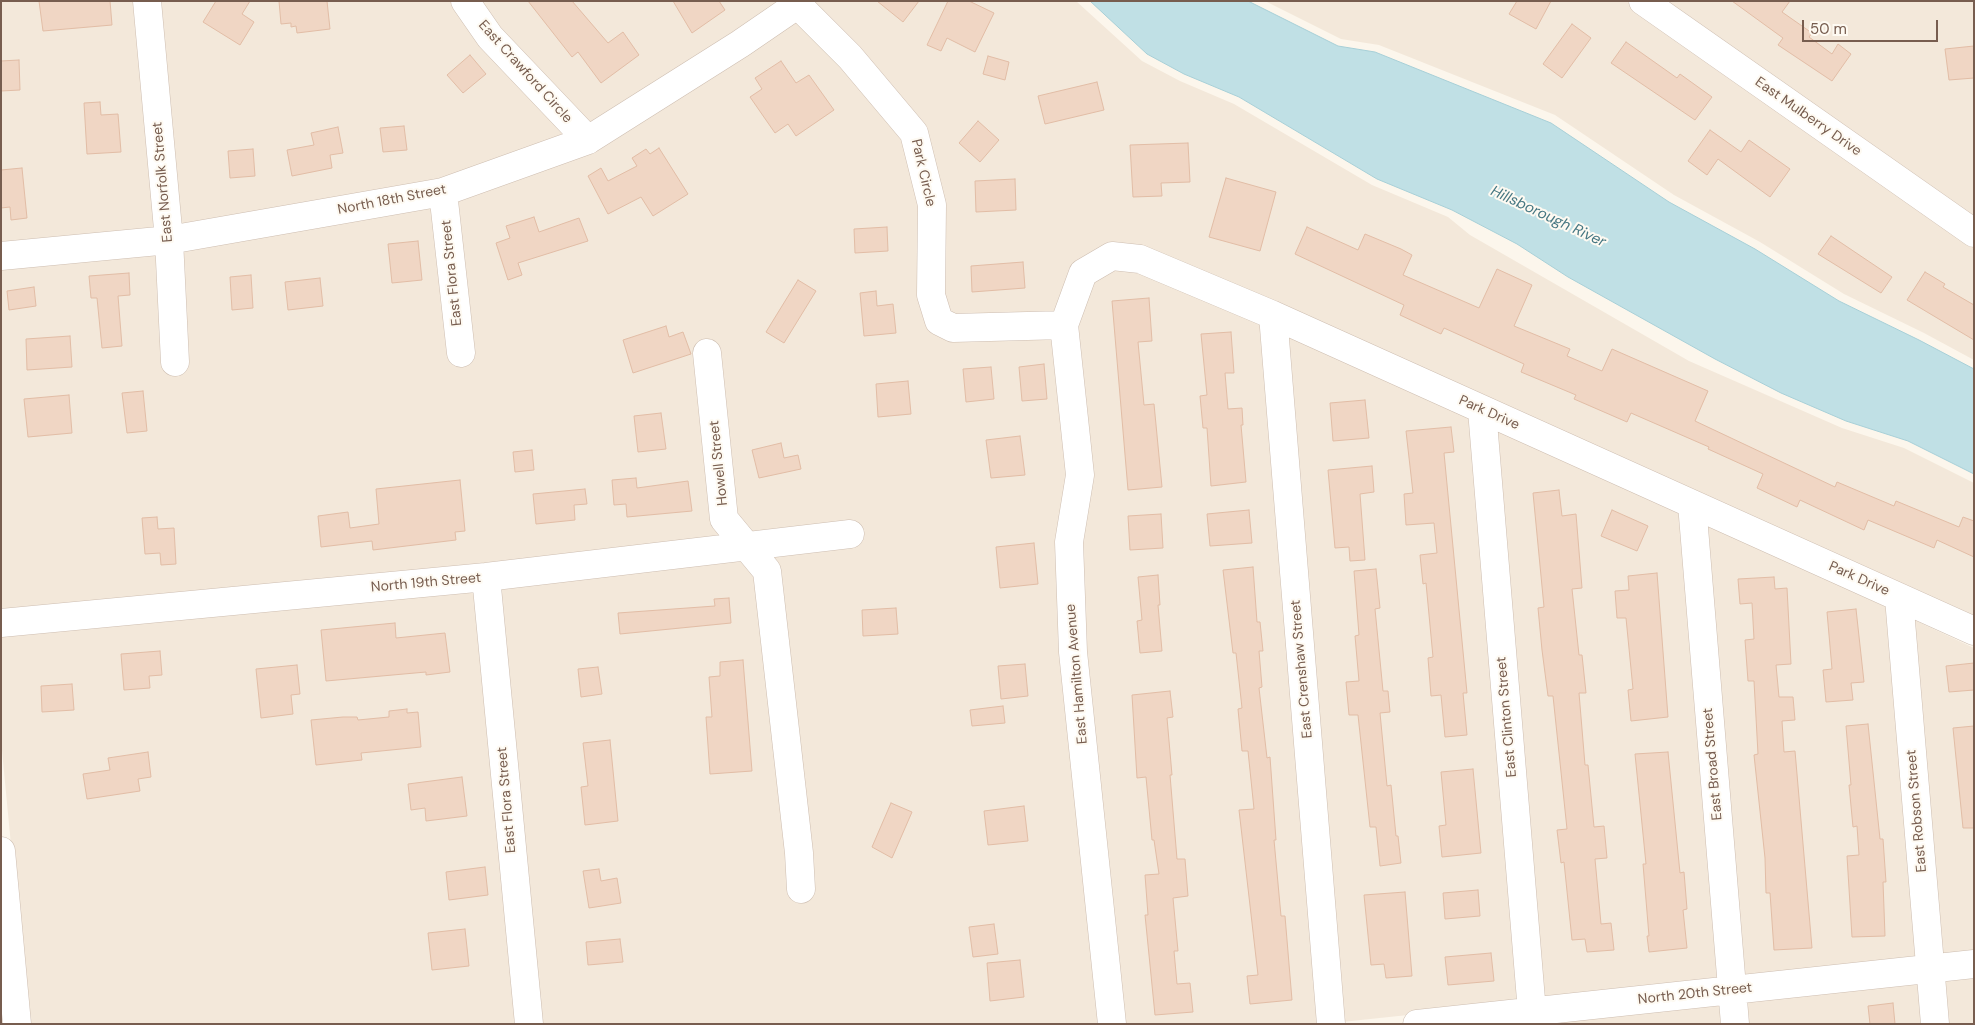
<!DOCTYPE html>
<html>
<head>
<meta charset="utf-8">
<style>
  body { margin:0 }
  #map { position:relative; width:1975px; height:1025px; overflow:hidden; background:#fcf6ec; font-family:"DM Sans",sans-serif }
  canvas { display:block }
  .frame { position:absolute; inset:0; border:2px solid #775d4f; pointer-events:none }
  .scale { position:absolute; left:1802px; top:20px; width:136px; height:22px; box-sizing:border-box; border:2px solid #775d4f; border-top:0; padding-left:6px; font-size:15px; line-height:18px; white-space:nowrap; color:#775d4f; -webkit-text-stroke:4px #fefaf2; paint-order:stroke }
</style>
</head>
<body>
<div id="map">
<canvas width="1975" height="1025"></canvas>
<div class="frame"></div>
<div class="scale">50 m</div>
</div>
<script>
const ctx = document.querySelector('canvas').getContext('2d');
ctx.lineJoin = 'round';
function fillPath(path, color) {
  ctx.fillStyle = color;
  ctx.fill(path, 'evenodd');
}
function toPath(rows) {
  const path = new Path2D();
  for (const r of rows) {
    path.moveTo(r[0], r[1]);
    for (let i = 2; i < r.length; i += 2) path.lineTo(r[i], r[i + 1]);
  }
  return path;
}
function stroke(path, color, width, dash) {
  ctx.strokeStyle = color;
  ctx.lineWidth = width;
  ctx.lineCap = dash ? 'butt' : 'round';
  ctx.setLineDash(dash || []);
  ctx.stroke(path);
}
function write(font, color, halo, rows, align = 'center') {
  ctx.font = font + ' "DM Sans",sans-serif';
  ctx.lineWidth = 4;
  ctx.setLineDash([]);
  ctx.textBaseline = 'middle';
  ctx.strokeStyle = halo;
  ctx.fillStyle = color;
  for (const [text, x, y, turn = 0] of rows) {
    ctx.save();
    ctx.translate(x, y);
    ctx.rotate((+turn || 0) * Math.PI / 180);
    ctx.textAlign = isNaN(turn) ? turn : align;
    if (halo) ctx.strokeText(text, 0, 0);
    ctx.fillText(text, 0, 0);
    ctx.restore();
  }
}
const residential = toPath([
  [1,1,137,1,157,232,1,246],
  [158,1,452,1,570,137,440,183,179,229],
  [477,1,780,1,590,128,498,31],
  [807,1,1076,1,1142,61,1180,81,1234,104,1372,185,1448,217,1470,235,1689,361,1842,428,1904,448,1974,483,1974,620,1113,246,1057,316,948,314,942,294,924,131],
  [1265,1,1626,1,1974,245,1974,360,1924,333,1844,294,1760,242,1674,195,1555,115,1379,45,1341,39],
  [1661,1,1974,1,1974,221],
  [795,18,842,63,904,137,922,206,929,323,1055,335,1069,475,1101,1024,539,1024,497,585,861,542,859,523,750,535,735,515,717,342,696,345,714,520,726,538,485,568,1,613,1,265,159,251,165,372,186,371,180,248,433,204,451,363,472,361,454,198],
  [1114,265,1136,268,1263,321,1321,1024,1122,1024,1083,651,1075,326,1092,279],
  [1285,331,1472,416,1521,1003,1342,1022],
  [1493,426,1682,511,1721,982,1542,1001],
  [1704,522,1890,609,1919,960,1742,979],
  [476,587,518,1024,28,1024,1,740,1,632],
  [1912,619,1974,648,1974,955,1940,958],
  [1974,973,1974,1024,1946,1024,1942,977],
  [1921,979,1925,1024,1745,1024,1743,998],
  [1722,1000,1724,1024,1543,1024]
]);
const water = toPath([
  [1090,1,1248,1,1338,46,1375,52,1551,123,1669,202,1755,249,1839,301,1919,340,1974,369,1974,474,1908,441,1846,421,1781,393,1715,359,1568,277,1517,244,1452,210,1377,179,1239,97,1184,74,1147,54,1090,1]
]);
const building = toPath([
  [39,1,110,1,112,25,43,31,39,1],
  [216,1,250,1,242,14,254,22,240,45,203,22,216,1],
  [279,1,327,1,330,29,297,33,296,26,291,27,291,23,281,24,279,1],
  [528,1,572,1,608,43,623,32,639,55,601,83,578,52,572,57,528,1],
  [673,1,719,1,725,10,692,33,673,1],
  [877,1,919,1,903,22,877,1],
  [948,1,969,1,994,13,975,52,947,38,941,51,927,45,948,1],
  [1517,1,1551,1,1536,29,1509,14,1517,1],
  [1732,1,1790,1,1782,12,1812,33,1809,37,1832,54,1838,44,1851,54,1832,81,1778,45,1783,38,1732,1],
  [1572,24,1591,38,1562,78,1543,64,1572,24],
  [1626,42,1677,78,1680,74,1712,97,1695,120,1611,63,1626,42],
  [1974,46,1974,78,1949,80,1945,49,1974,46],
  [470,55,486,74,463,93,447,75,470,55],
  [988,56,1009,62,1005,80,983,74,988,56],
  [19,60,20,90,1,91,1,61,19,60],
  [781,61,796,83,809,75,834,110,796,136,788,124,775,133,750,97,762,89,755,78,781,61],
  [1097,82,1104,110,1045,124,1038,96,1097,82],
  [100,102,101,115,118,114,121,152,87,154,84,103,100,102],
  [978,121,999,140,980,162,959,143,978,121],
  [404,126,407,150,383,152,380,128,404,126],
  [338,127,343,153,330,155,332,168,292,176,287,150,314,145,311,133,338,127],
  [1710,130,1741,152,1749,140,1790,169,1770,197,1718,159,1707,175,1688,161,1710,130],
  [1188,143,1190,182,1161,183,1162,196,1133,197,1130,145,1188,143],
  [659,148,688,194,653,216,641,197,608,214,588,176,601,168,608,181,637,166,632,158,646,149,650,154,659,148],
  [253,149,255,176,230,178,228,151,253,149],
  [22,168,27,218,11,220,10,207,1,208,1,170,22,168],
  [1226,178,1276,192,1260,251,1209,237,1226,178],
  [1015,179,1016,210,976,212,975,181,1015,179],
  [534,217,539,232,579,218,588,241,518,263,522,275,508,280,496,243,510,238,506,226,534,217],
  [887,227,888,251,855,253,854,229,887,227],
  [1307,227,1358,250,1365,234,1401,249,1412,255,1403,275,1479,308,1497,269,1532,285,1514,326,1570,349,1567,356,1602,371,1612,349,1708,391,1695,421,1835,487,1837,482,1894,506,1896,501,1959,527,1963,517,1974,521,1974,557,1937,540,1934,548,1868,520,1864,530,1800,500,1797,507,1757,488,1763,474,1708,449,1709,447,1631,413,1627,422,1574,399,1576,395,1521,372,1524,364,1444,328,1441,334,1400,315,1404,305,1295,254,1307,227],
  [1831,236,1892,277,1881,293,1818,254,1831,236],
  [418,241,422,280,392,283,388,244,418,241],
  [1023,262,1025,288,972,292,971,266,1023,262],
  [1925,272,1945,284,1943,287,1974,305,1974,340,1907,300,1925,272],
  [129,273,130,295,118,296,122,346,102,348,97,298,91,298,89,276,129,273],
  [251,275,253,308,232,310,230,277,251,275],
  [320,278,323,306,288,310,285,282,320,278],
  [798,280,816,291,784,343,766,332,798,280],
  [34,287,36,306,9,310,7,291,34,287],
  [876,291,877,306,893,304,896,333,864,336,860,293,876,291],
  [1149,298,1152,341,1138,342,1144,405,1154,404,1162,487,1128,490,1112,301,1149,298],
  [666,326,669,337,683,332,691,354,633,373,623,340,666,326],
  [1231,332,1234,373,1225,373,1228,409,1242,408,1243,425,1241,425,1246,482,1211,486,1207,428,1203,428,1200,396,1207,395,1201,334,1231,332],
  [70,336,72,367,27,370,26,339,70,336],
  [1044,364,1047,399,1022,401,1019,367,1044,364],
  [991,367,994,399,966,402,963,369,991,367],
  [908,381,911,414,878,417,876,384,908,381],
  [143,391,147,431,127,433,122,393,143,391],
  [69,395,72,433,28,437,24,399,69,395],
  [1365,400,1369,438,1333,441,1330,403,1365,400],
  [661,413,666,449,638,452,634,416,661,413],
  [1451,427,1454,452,1444,453,1467,693,1463,693,1467,735,1445,737,1441,695,1431,696,1428,658,1433,657,1426,583,1423,584,1420,555,1437,553,1434,523,1406,525,1404,494,1413,493,1406,431,1451,427],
  [1020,436,1025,475,991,478,986,440,1020,436],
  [781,443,784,458,798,455,801,469,759,478,752,450,781,443],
  [532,450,534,470,515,472,513,452,532,450],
  [1372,466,1374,492,1360,494,1365,560,1350,561,1349,547,1335,548,1328,470,1372,466],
  [636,478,637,488,688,481,692,511,627,517,626,504,614,505,612,480,636,478],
  [460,480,465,531,455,532,456,540,373,550,372,541,321,547,318,516,348,512,350,528,379,524,376,489,460,480],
  [585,489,587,504,574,505,575,520,536,524,533,494,585,489],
  [1559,490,1562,516,1576,514,1582,588,1572,589,1579,655,1582,655,1586,693,1579,693,1585,765,1588,765,1594,827,1604,826,1607,858,1595,859,1601,924,1611,923,1614,950,1587,952,1585,939,1572,940,1564,862,1561,863,1557,830,1567,829,1553,696,1548,696,1542,650,1538,608,1544,607,1533,493,1559,490],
  [1249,510,1252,543,1210,546,1207,514,1249,510],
  [1612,510,1648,526,1637,551,1601,536,1612,510],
  [1161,514,1163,548,1130,550,1128,516,1161,514],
  [157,517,158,529,174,528,176,564,161,565,160,553,145,554,142,518,157,517],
  [1034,543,1038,584,1000,588,996,547,1034,543],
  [1253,567,1257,622,1260,622,1263,651,1259,651,1262,687,1259,688,1267,758,1270,757,1276,840,1274,840,1281,916,1285,916,1292,1000,1250,1004,1247,976,1258,975,1239,810,1254,809,1248,751,1242,751,1238,709,1242,708,1236,653,1233,653,1223,570,1253,567],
  [1376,569,1380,608,1375,609,1383,691,1388,691,1390,712,1380,713,1387,786,1391,785,1396,836,1398,836,1401,863,1380,866,1376,827,1370,827,1358,715,1349,715,1346,682,1359,681,1355,636,1359,635,1354,571,1376,569],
  [1657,573,1668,717,1631,721,1628,690,1633,689,1626,618,1617,618,1615,591,1629,590,1628,576,1657,573],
  [1158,575,1160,605,1158,605,1162,651,1140,653,1137,621,1142,620,1138,577,1158,575],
  [1774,577,1775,589,1787,588,1791,664,1776,665,1779,697,1793,697,1795,720,1782,721,1784,752,1795,751,1812,948,1774,950,1770,893,1766,893,1765,858,1754,755,1758,754,1754,681,1748,681,1745,640,1754,639,1752,603,1740,604,1738,579,1774,577],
  [729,598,731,623,620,634,618,613,715,606,714,599,729,598],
  [896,608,898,634,863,636,862,610,896,608],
  [1856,609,1864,682,1851,683,1853,700,1826,702,1823,670,1832,669,1827,612,1856,609],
  [395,623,396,638,445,633,450,672,426,675,426,672,326,681,321,630,395,623],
  [160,651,162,675,149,676,150,688,124,690,121,654,160,651],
  [743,660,752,771,710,774,706,717,712,717,709,677,720,676,720,662,743,660],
  [1974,663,1974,690,1949,692,1946,666,1974,663],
  [1025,664,1028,696,1001,699,998,666,1025,664],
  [297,665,300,694,291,695,293,714,261,718,256,669,297,665],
  [598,667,602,694,581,697,578,669,598,667],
  [72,684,74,710,42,712,41,686,72,684],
  [1170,691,1173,717,1167,718,1172,775,1170,775,1177,859,1185,859,1188,896,1173,898,1178,951,1174,951,1177,984,1190,983,1193,1012,1155,1015,1145,915,1148,915,1145,875,1159,874,1154,840,1152,840,1146,777,1137,778,1132,695,1170,691],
  [1003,706,1005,723,972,726,970,710,1003,706],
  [407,709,407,713,418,712,421,747,361,753,362,760,316,765,311,720,343,717,357,717,358,720,389,717,389,711,407,709],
  [1868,724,1880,839,1883,839,1886,882,1883,882,1885,936,1852,937,1847,856,1859,855,1857,826,1853,827,1849,785,1851,785,1846,726,1868,724],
  [1974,726,1974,828,1963,828,1953,728,1974,726],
  [610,740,618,821,585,825,581,787,588,786,583,743,610,740],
  [148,752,151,777,138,779,140,791,87,799,83,774,110,770,108,758,148,752],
  [1668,752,1680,873,1684,872,1687,909,1683,910,1687,948,1649,952,1647,936,1649,936,1643,864,1646,864,1635,754,1668,752],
  [1473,769,1481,853,1442,857,1439,826,1446,825,1441,772,1473,769],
  [462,777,467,816,426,821,425,808,411,810,408,784,462,777],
  [891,803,912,812,892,858,872,847,891,803],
  [1024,806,1028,841,988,845,984,811,1024,806],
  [485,867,488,895,449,900,446,872,485,867],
  [599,869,601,881,617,878,621,903,589,908,583,871,599,869],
  [1478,890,1480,916,1445,919,1443,893,1478,890],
  [1405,892,1412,976,1386,978,1384,964,1371,965,1364,895,1405,892],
  [994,924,998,954,973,957,969,927,994,924],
  [465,929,469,966,432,970,428,933,465,929],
  [620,939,623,962,588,965,586,942,620,939],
  [1491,953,1494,981,1448,985,1445,957,1491,953],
  [1020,960,1024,997,990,1001,987,963,1020,960],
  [1893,1003,1895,1024,1870,1024,1868,1006,1893,1003]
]);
const minor = toPath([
  [147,1,169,240,175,362],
  [465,1,490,37,588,140],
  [794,1,850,57,914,133,932,205,931,295,939,321,953,328,1064,325],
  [1643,1,1974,233],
  [443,192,461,353],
  [1,256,169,240,443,192,588,140,740,44,797,5],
  [1273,315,1331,1024],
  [707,353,724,519,767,571,799,853,801,889],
  [1482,410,1533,1024],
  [1692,504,1735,1024],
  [486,577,529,1024],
  [1899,598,1935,1024],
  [1,623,486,577,850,534],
  [1,851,17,1024],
  [1112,1024,1073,652,1069,542,1080,475,1064,325,1083,273,1112,256,1140,259,1273,315,1974,631],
  [1417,1024,1974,964]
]);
const streetNames = [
  ["East Crawford Circle",525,72,48],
  ["East Mulberry Drive",1808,117,35],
  ["Park Circle",923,173,77],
  ["East Norfolk Street",163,182,-95],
  ["North 18th Street",392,200,-11],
  ["East Flora Street",452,273,-96],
  ["Park Drive",1489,413,24],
  ["Howell Street",719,463,-96],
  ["Park Drive",1859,579,24],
  ["North 19th Street",426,583,-5],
  ["East Crenshaw Street",1302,669,-95],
  ["East Hamilton Avenue",1077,674,-95],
  ["East Clinton Street",1507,717,-95],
  ["East Broad Street",1713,764,-95],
  ["East Flora Street",507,800,-95],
  ["East Robson Street",1917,811,-95],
  ["North 20th Street",1695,994,-6]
];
const waterNames = [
  ["Hillsborough River",1548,217,25]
];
fillPath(residential, '#f3e8da');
fillPath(water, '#c0e0e5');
stroke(water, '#a7cfd7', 1);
fillPath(building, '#f0d6c4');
stroke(building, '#e2bda6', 1);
stroke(minor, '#cebeb1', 29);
stroke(minor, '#fff', 28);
write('14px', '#775d4f', '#fefaf2', streetNames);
write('italic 15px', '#467782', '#fefaf2', waterNames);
</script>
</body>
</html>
